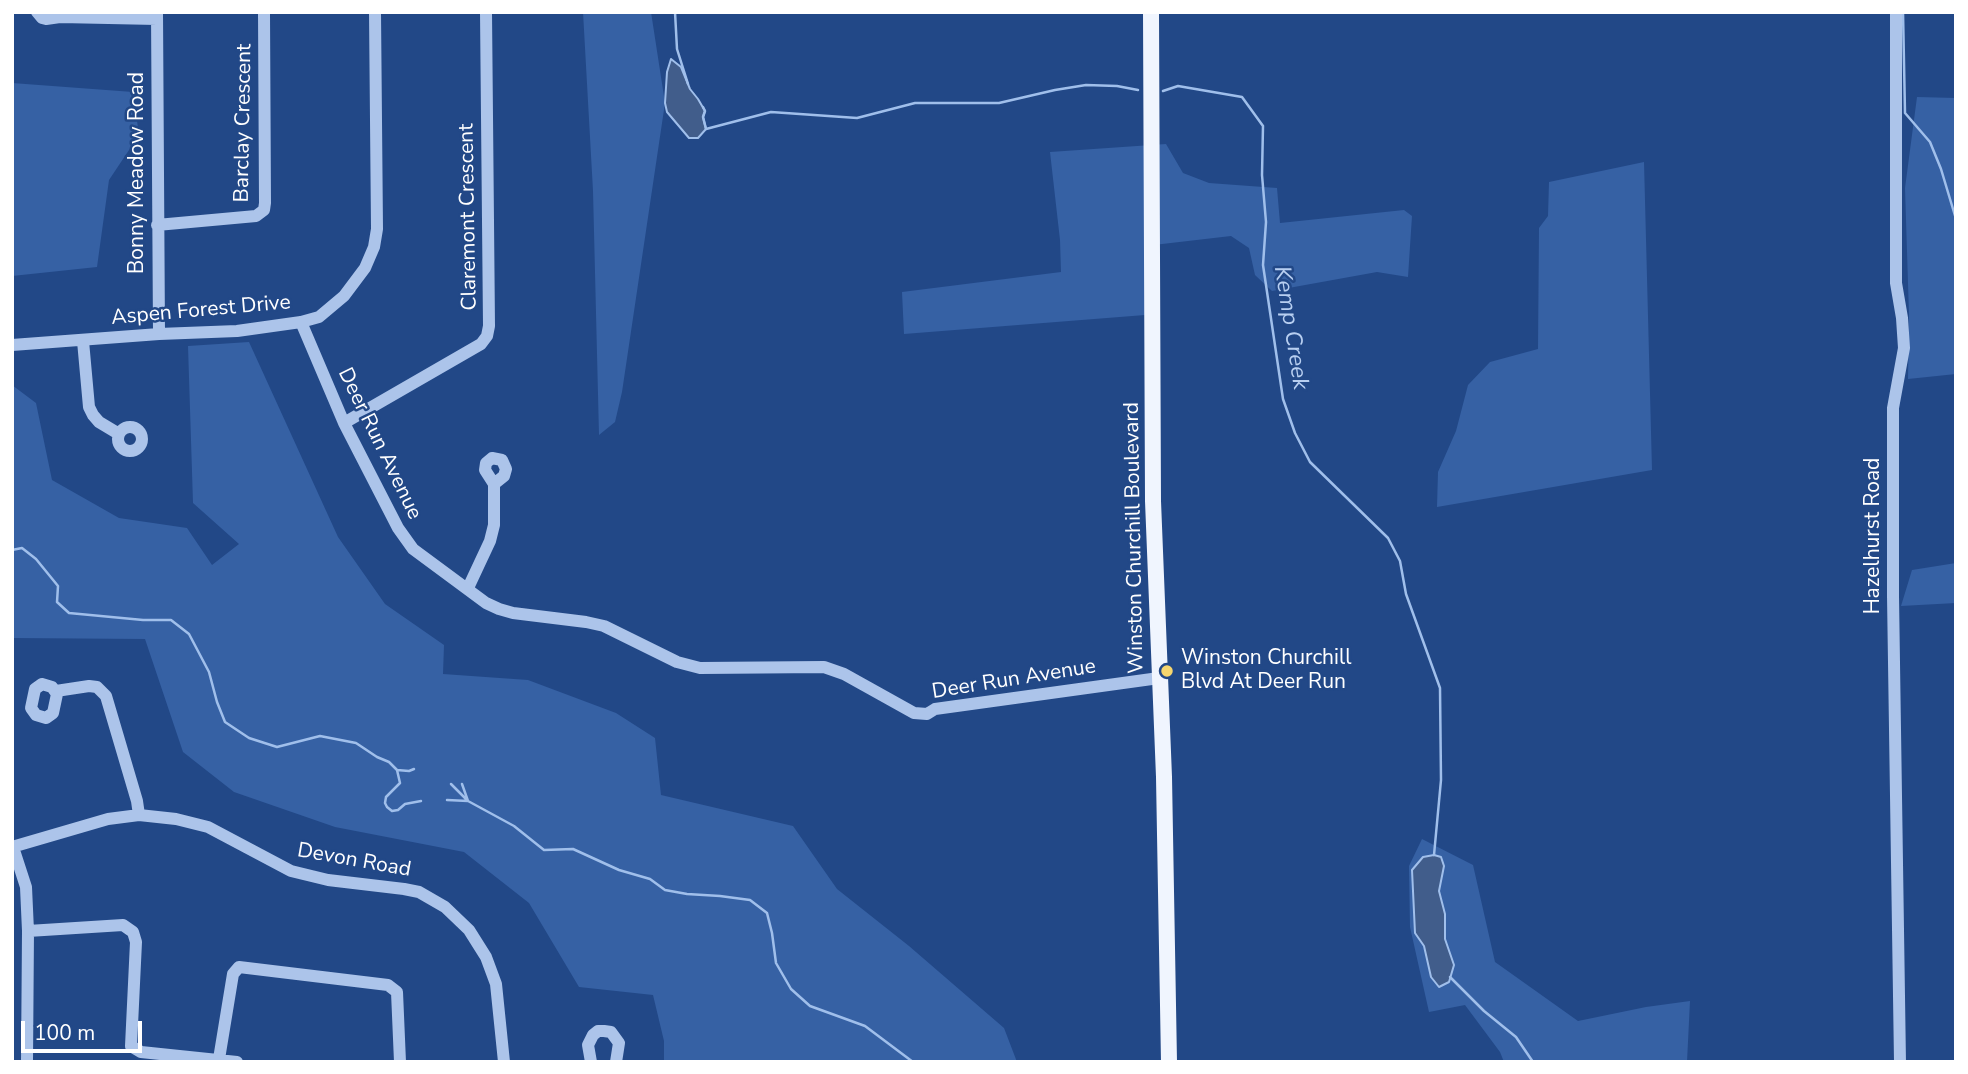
<!DOCTYPE html>
<html>
<head>
<meta charset="utf-8">
<style>
  body { margin:0 }
  #map { position:relative; width:1968px; height:1074px; overflow:hidden; background:#224887; font-family:"Nunito Sans",sans-serif }
  canvas { display:block }
  .frame { position:absolute; inset:0; border:14px solid #fff; pointer-events:none }
  .scale { position:absolute; left:21px; top:1021px; width:121px; height:32px; box-sizing:border-box; border:4px solid #fff; border-top:0; padding-left:9px; font-size:21px; line-height:24px; white-space:nowrap; color:#fff; -webkit-text-stroke:5px #224887; paint-order:stroke }
</style>
</head>
<body>
<div id="map">
<canvas width="1968" height="1074"></canvas>
<div class="frame"></div>
<div class="scale">100 m</div>
</div>
<script>
const ctx = document.querySelector('canvas').getContext('2d');
ctx.lineJoin = 'round';
function fillPath(path, color) {
  ctx.fillStyle = color;
  ctx.fill(path, 'evenodd');
}
function toPath(rows) {
  const path = new Path2D();
  for (const r of rows) {
    if (r.length === 3) {
      path.moveTo(r[0] + r[2], r[1]);
      path.arc(r[0], r[1], r[2], 0, 2 * Math.PI);
      continue;
    }
    path.moveTo(r[0], r[1]);
    for (let i = 2; i < r.length; i += 2) path.lineTo(r[i], r[i + 1]);
  }
  return path;
}
function stroke(path, color, width, dash) {
  ctx.strokeStyle = color;
  ctx.lineWidth = width;
  ctx.lineCap = dash ? 'butt' : 'round';
  ctx.setLineDash(dash || []);
  ctx.stroke(path);
}
function write(font, color, halo, rows, align = 'center') {
  ctx.font = font + ' "Nunito Sans",sans-serif';
  ctx.lineWidth = 5;
  ctx.setLineDash([]);
  ctx.textBaseline = 'middle';
  ctx.strokeStyle = halo;
  ctx.fillStyle = color;
  for (const [text, x, y, turn = 0] of rows) {
    ctx.save();
    ctx.translate(x, y);
    ctx.rotate((+turn || 0) * Math.PI / 180);
    ctx.textAlign = isNaN(turn) ? turn : align;
    if (halo) ctx.strokeText(text, 0, 0);
    ctx.fillText(text, 0, 0);
    ctx.restore();
  }
}
const green = toPath([
  [583,12,651,12,665,103,622,392,615,422,599,435,593,191],
  [12,83,133,92,139,135,109,180,97,267,12,276],
  [1917,97,1956,98,1956,374,1908,379,1909,315,1905,188],
  [1166,144,1183,173,1209,183,1277,188,1280,223,1404,210,1412,216,1408,277,1377,272,1272,291,1255,275,1249,248,1231,236,1145,246,1145,315,904,334,902,292,1061,272,1060,240,1050,152],
  [1644,162,1652,470,1437,507,1438,472,1456,431,1468,385,1490,362,1538,349,1539,228,1548,216,1549,182],
  [249,342,338,537,385,604,444,645,443,674,528,680,616,713,655,738,661,795,793,826,837,889,909,946,1004,1028,1017,1062,664,1062,664,1041,653,995,579,987,529,903,464,852,335,827,234,792,183,752,145,639,12,638,12,385,36,403,52,480,119,518,187,528,212,565,239,544,193,503,188,346],
  [1956,563,1956,603,1901,606,1912,570],
  [1422,839,1473,865,1495,962,1578,1021,1646,1007,1690,1001,1687,1062,1504,1062,1500,1052,1465,1005,1429,1012,1410,927,1409,866]
]);
const water = toPath([
  [671,59,681,67,690,89,698,99,705,111,703,117,706,129,698,138,689,138,667,112,665,103,667,72,671,59],
  [1434,855,1441,857,1444,866,1439,891,1445,914,1445,939,1454,965,1449,982,1439,987,1431,977,1424,946,1415,933,1412,870,1423,857,1434,855]
]);
const stream = toPath([
  [675,12,677,49,688,84],
  [1903,12,1905,113,1930,142,1941,169,1956,219],
  [1163,91,1178,86,1242,97,1263,126,1262,175,1266,222,1263,265,1283,399,1295,433,1310,462,1388,538,1400,561,1406,594,1440,688,1441,780,1434,855],
  [703,107,705,111,703,117,706,129,771,112,857,118,915,103,999,103,1055,90,1086,85,1117,86,1138,90],
  [12,550,22,548,36,559,58,586,57,602,69,613,143,620,171,620,189,634,209,672,217,702,225,722,249,738,277,747,320,736,356,743,377,757,389,762,397,770,400,783,386,797,385,803,387,807,392,811,398,810,405,804,421,801],
  [397,770,409,771,414,769],
  [451,784,468,801],
  [462,784,468,801],
  [447,800,468,801,514,826,544,850,573,849,619,870,650,879,665,890,687,894,720,896,750,900,767,913,772,933,776,963,791,989,810,1006,865,1026,913,1062],
  [1450,977,1484,1011,1516,1037,1533,1062]
]);
const minor = toPath([
  [37,12,42,18,46,19,60,17,157,19],
  [157,12,159,334],
  [1896,12,1896,283,1902,318,1904,348,1893,408,1893,596,1900,1062],
  [157,225,256,216,264,210,265,203,264,12],
  [301,322,344,423,398,528,413,549,486,603,499,609,513,613,586,622,604,626,677,662,700,668,824,667,844,674,914,713,927,714,935,709,1159,678],
  [83,341,89,407,93,415,99,422,119,434],
  [12,345,159,334,237,331,301,322,319,317,344,296,365,268,374,247,377,229,375,12],
  [344,423,481,344,487,336,489,326,486,12],
  [130,439,12],
  [492,458,502,460,506,469,504,476,494,484,485,470,486,463,492,458],
  [468,588,490,541,494,525,494,484],
  [42,684,52,687,57,694,53,713,46,718,36,715,31,708,35,689,42,684],
  [56,691,89,686,97,687,106,696,137,801,139,815],
  [12,847,108,819,139,815,176,819,208,827,291,871,328,880,404,889,419,892,445,907,469,930,486,957,496,984,504,1062],
  [13,847,26,887,28,931,27,1062],
  [28,931,123,925,133,932,136,942,131,1046,141,1052,237,1062],
  [219,1059,233,974,239,967,388,985,397,992,400,1062],
  [591,1062,588,1045,593,1035,598,1031,604,1031,611,1032,619,1043,616,1062]
]);
const major = toPath([
  [1151,12,1153,501,1164,777,1169,1062]
]);
const markers = [
  [1167,671,7,"#f6d66e"]
];
const streetNames = [
  ["Barclay Crescent",244,123,-89],
  ["Bonny Meadow Road",138,173,-90],
  ["Claremont Crescent",469,217,-91],
  ["Aspen Forest Drive",201,311,-5],
  ["Deer Run Avenue",379,444,64],
  ["Hazelhurst Road",1874,536,-90],
  ["Winston Churchill Boulevard",1135,538,-91],
  ["Deer Run Avenue",1014,680,-9],
  ["Devon Road",354,861,10]
];
const poiNames = [
  ["Winston Churchill",1181,659],
  ["Blvd At Deer Run",1181,683]
];
const waterNames = [
  ["Kemp Creek",1290,328,81]
];
fillPath(green, '#3661a4');
fillPath(water, '#415d8b');
stroke(water, '#a0bfeb', 2);
stroke(stream, '#a0bfeb', 2.5);
stroke(minor, '#acc4ea', 12);
stroke(major, '#f0f5fe', 16);
for (const [x, y, r, color] of markers) {
  const dot = new Path2D();
  dot.arc(x, y, r, 0, 2 * Math.PI);
  ctx.fillStyle = color;
  ctx.fill(dot);
  stroke(dot, '#224887', 2.5);
}
write('21px', '#fff', '#224887', streetNames);
write('21px', '#fff', '#224887', poiNames, 'left');
write('italic 23px', '#b8cff1', '#224887', waterNames);
</script>
</body>
</html>
